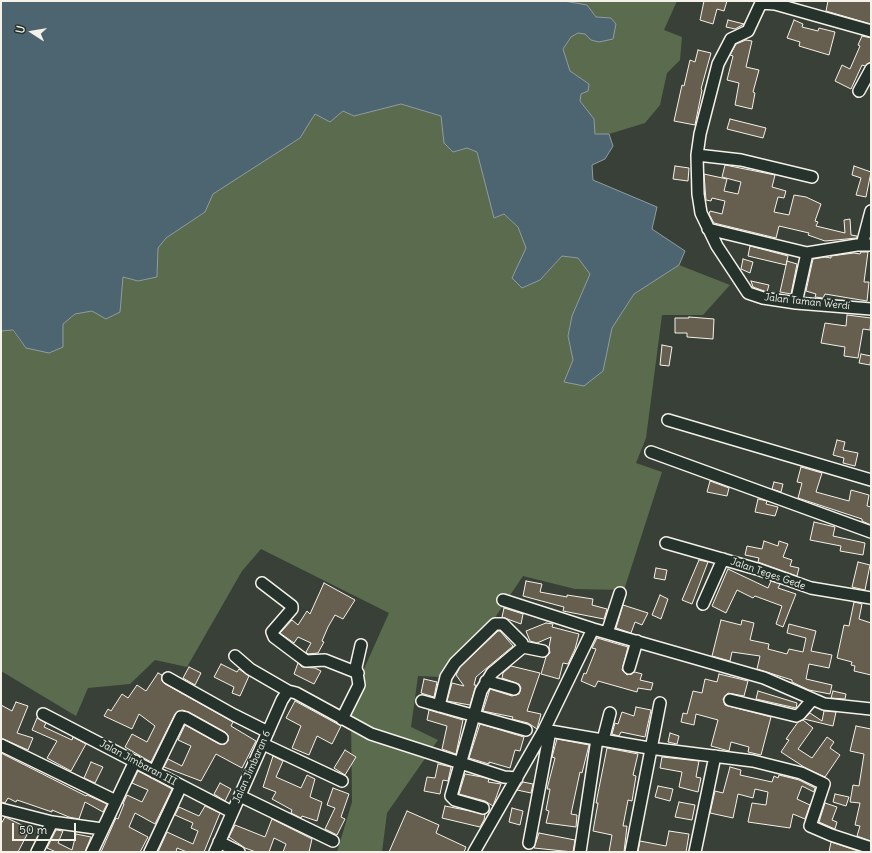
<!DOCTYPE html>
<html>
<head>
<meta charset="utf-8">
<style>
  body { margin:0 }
  #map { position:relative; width:872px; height:853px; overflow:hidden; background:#394037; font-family:Delius,sans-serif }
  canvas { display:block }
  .frame { position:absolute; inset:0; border:2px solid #f4f1e8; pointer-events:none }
  .north { position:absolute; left:12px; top:12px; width:40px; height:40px; -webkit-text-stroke:3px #26332d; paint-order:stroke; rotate:282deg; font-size:11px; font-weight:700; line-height:16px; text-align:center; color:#f4f1e8 }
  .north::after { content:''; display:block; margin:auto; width:14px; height:18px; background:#f4f1e8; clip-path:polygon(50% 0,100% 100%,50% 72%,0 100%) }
  .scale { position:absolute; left:12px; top:823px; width:64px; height:18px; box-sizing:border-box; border:2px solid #f4f1e8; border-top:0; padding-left:5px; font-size:12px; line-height:14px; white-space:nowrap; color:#f4f1e8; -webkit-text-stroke:3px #26332d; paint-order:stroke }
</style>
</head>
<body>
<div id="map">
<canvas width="872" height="853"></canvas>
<div class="frame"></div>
<div class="north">U</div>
<div class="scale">50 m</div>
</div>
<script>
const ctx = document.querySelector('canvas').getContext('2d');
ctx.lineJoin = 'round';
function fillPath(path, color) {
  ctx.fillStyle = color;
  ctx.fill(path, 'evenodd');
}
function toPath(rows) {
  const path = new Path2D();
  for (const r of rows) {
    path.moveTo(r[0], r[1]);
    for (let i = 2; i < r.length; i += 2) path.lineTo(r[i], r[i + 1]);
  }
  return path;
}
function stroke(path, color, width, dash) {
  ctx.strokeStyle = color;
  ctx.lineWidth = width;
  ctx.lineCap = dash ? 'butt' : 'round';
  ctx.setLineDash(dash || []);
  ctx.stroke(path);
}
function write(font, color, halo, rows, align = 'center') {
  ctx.font = font + ' Delius,sans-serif';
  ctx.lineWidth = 4;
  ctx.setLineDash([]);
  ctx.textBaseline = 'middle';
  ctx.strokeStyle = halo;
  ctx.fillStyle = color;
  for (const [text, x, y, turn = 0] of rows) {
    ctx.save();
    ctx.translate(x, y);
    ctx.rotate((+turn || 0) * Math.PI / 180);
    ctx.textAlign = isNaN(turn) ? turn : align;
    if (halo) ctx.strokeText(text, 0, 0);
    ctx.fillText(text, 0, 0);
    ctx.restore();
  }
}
const green = toPath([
  [564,1,677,1,664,30,682,37,680,60,667,73,660,105,645,123,609,134,595,134,594,119,580,101,581,94,589,84,570,71,563,49,571,37,578,33,585,34,591,40,611,18,596,17,587,5],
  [401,104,441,116,453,152,467,148,477,152,494,218,504,214,518,227,540,280,562,256,578,258,590,274,572,316,568,336,573,360,564,382,603,371,612,328,634,294,679,265,730,285,703,315,662,315,646,438,636,463,662,472,624,590,575,589,523,576,494,619,440,677,418,676,411,727,438,740,387,813,382,852,337,852,352,802,351,717,363,671,389,613,261,549,242,571,187,667,155,660,130,684,88,688,76,716,1,671,1,331,12,330,26,348,63,347,63,324,75,314,92,311,123,277,138,281,157,277,158,248,166,238,205,212,213,194,300,138,315,114,343,111,354,116]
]);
const water = toPath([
  [1,1,564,1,587,5,596,17,611,18,616,24,613,39,599,42,591,40,585,34,578,33,571,37,563,49,570,71,589,84,588,91,581,94,580,101,594,119,595,134,609,134,613,146,605,159,592,165,593,180,657,207,652,229,685,251,679,265,634,294,612,328,603,371,584,386,564,382,573,360,568,336,572,316,590,274,578,258,562,256,540,280,522,288,512,278,526,248,518,227,504,214,494,218,477,152,467,148,453,152,444,143,441,116,401,104,354,116,343,111,330,122,315,114,300,138,213,194,205,212,166,238,158,248,157,277,138,281,123,277,120,312,106,319,92,311,75,314,63,324,63,347,49,353,26,348,13,330,1,331,1,1]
]);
const building = toPath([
  [704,1,727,1,724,11,717,9,713,24,700,20,704,1],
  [828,1,871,1,871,24,826,11,828,1],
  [728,20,744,24,735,29,726,27,728,20],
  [794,20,803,24,802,27,818,31,819,28,835,32,829,55,799,46,800,42,787,38,794,20],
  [862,36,871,38,871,62,865,66,862,65,851,89,835,81,842,65,850,69,860,46,858,45,862,36],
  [746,40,752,41,746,67,759,70,753,92,755,93,752,109,735,105,739,83,727,80,733,56,730,55,736,44,746,40],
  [698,50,711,53,701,89,702,90,695,125,674,121,682,85,684,86,690,60,695,62,698,50],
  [730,119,766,128,763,138,727,129,730,119],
  [725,165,775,175,772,187,786,191,784,198,778,197,774,212,789,215,794,195,806,197,821,204,815,221,818,222,816,226,845,233,844,220,850,219,851,235,857,236,857,238,825,241,808,235,809,233,779,226,776,238,714,223,709,214,710,211,722,214,725,201,712,198,711,201,706,200,704,174,727,179,724,191,738,194,741,182,722,177,725,165],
  [675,166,689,168,688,181,673,179,675,166],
  [854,166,871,172,866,197,856,195,861,178,852,175,854,166],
  [750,246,788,256,786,265,748,256,750,246],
  [861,252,868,252,864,282,869,282,867,301,825,294,823,298,815,297,816,294,806,291,813,259,825,257,831,258,831,256,854,253,860,254,861,252],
  [743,259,753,262,750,273,741,269,743,259],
  [787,261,797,264,791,294,780,292,787,261],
  [751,281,769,285,767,292,753,287,751,281],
  [847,315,871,318,870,330,863,329,858,358,844,356,845,347,821,343,825,323,846,326,847,315],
  [689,317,714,319,713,339,687,337,687,333,675,333,675,318,689,318,689,317],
  [662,345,672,347,669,366,660,365,662,345],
  [861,354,871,356,870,365,859,363,861,354],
  [837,440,845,442,843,450,858,453,855,466,843,463,844,458,833,455,837,440],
  [801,467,822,473,816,492,849,501,851,490,869,495,867,506,871,507,871,525,862,521,862,519,798,498,802,483,797,482,801,467],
  [710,481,729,488,727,496,707,492,710,481],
  [774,482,783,484,781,492,772,489,774,482],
  [758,499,767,501,766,504,778,507,775,516,755,512,758,499],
  [814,522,835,527,833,536,865,543,863,555,840,551,841,546,810,540,814,522],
  [764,541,778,546,779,541,788,544,783,557,792,560,790,566,799,568,797,576,758,562,759,558,745,555,747,546,762,549,764,541],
  [699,560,708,562,692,604,682,600,699,560],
  [858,562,870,565,865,590,852,587,858,562],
  [656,568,667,570,665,580,654,578,656,568],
  [728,569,768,588,771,581,780,584,778,588,796,594,783,627,776,624,782,606,755,596,753,598,737,590,726,613,712,606,728,569],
  [526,581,542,584,540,592,567,597,567,595,593,599,592,605,607,609,604,619,563,611,564,607,523,596,526,581],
  [324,583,355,600,343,619,335,615,328,627,322,641,324,642,318,653,308,654,306,652,311,643,298,637,294,643,280,633,292,620,298,625,307,611,310,614,324,583],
  [660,595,668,599,661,619,652,615,660,595],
  [854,602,862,604,859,619,871,623,871,675,854,671,855,666,851,665,852,662,837,658,844,625,849,626,854,602],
  [623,605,648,613,642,625,635,622,631,633,616,628,623,605],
  [504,608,523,614,521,624,502,617,504,608],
  [721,620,741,625,742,620,754,623,750,640,769,644,768,649,787,654,789,649,803,652,806,638,787,633,789,624,816,631,811,651,832,655,829,668,809,664,806,679,832,685,830,694,809,690,792,682,792,680,757,669,760,656,732,652,730,661,712,656,721,620],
  [546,623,553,624,552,627,579,634,575,649,568,664,563,663,559,679,541,674,546,657,550,653,549,647,551,637,537,643,530,641,526,631,546,623],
  [498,631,500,631,513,646,476,677,474,685,476,685,470,705,447,701,452,683,464,686,456,675,460,667,498,631],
  [597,638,628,647,622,670,627,675,635,672,642,674,640,680,653,683,651,690,638,688,637,692,598,681,595,687,581,681,584,673,586,674,596,649,592,648,597,638],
  [298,663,302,667,315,668,321,671,314,684,294,674,298,663],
  [221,664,237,672,239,669,249,676,240,696,232,693,234,687,214,677,221,664],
  [511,666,540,673,527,711,541,714,537,729,528,723,512,719,513,717,483,711,490,689,512,696,519,694,521,688,519,684,502,678,503,673,511,666],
  [189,667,201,673,195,685,183,678,189,667],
  [158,673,162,675,162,681,165,684,233,722,231,726,256,741,242,768,216,754,201,781,164,767,168,759,182,766,191,746,178,740,185,725,219,744,225,744,228,741,228,735,225,732,189,712,182,710,175,714,151,762,125,747,132,734,147,742,155,726,139,714,132,729,104,716,108,709,111,711,122,694,128,698,137,685,146,691,158,673],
  [719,674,748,681,744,696,728,693,723,699,725,705,771,717,761,755,748,752,749,747,731,742,729,751,711,746,718,720,696,714,694,725,681,722,683,713,687,714,693,691,702,693,705,679,717,682,719,674],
  [424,679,437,682,434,697,421,693,424,679],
  [758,691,797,703,796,708,756,699,758,691],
  [833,691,846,694,845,699,831,698,833,691],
  [295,701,341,726,332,744,317,736,309,755,292,748,301,726,286,718,295,701],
  [16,702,28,706,17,733,33,738,28,750,1,738,1,705,12,711,16,702],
  [636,707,651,710,645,737,621,732,619,736,612,734,615,723,618,724,622,712,634,716,636,707],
  [429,710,463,720,456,754,442,749,447,726,427,720,429,710],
  [824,711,836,712,833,726,804,719,810,713,822,721,824,711],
  [37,718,46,723,44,727,72,740,73,737,86,744,71,771,47,758,57,741,32,730,37,718],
  [803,720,813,728,798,749,812,758,827,737,834,742,830,748,840,755,825,777,804,767,781,752,789,740,786,739,798,722,803,720],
  [480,724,524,737,520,751,515,750,510,768,489,762,489,764,469,758,480,724],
  [856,726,871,729,871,841,857,836,860,826,855,825,860,803,850,802,853,785,859,786,864,754,850,751,856,726],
  [670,733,679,736,677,744,668,742,670,733],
  [557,739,589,745,582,773,580,772,571,814,577,815,576,827,546,823,549,811,546,810,550,789,547,789,555,758,552,757,557,739],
  [607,748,638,754,633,775,636,776,632,801,628,800,623,826,627,826,624,852,609,852,612,835,593,831,598,803,596,803,607,748],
  [345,750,356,757,345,775,334,768,345,750],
  [1,753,86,796,87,795,107,804,103,812,85,802,79,819,69,817,52,810,52,812,17,800,16,802,8,798,5,803,1,802,1,753],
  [273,756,283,761,276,777,301,788,307,775,315,779,310,797,322,802,317,821,302,816,301,818,291,813,292,810,272,799,276,792,263,787,273,756],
  [662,757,699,761,696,777,701,778,698,792,679,787,682,772,660,768,662,757],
  [91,762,103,767,95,783,84,778,91,762],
  [438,764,451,767,448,781,443,780,440,794,424,791,427,777,435,778,438,764],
  [730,767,741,770,740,775,772,782,774,776,778,778,779,775,799,780,815,788,814,792,802,786,797,799,810,805,805,819,793,814,790,828,748,822,752,803,766,805,768,792,755,789,753,798,738,794,733,818,710,813,715,791,723,793,730,767],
  [138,771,172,789,155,824,135,813,129,827,148,837,140,852,101,852,116,818,118,819,124,804,123,804,127,795,142,802,148,790,132,783,138,771],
  [465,774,482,777,489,779,488,782,501,784,493,806,485,801,459,794,465,774],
  [523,782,533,784,531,793,517,790,523,782],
  [220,783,231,789,225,801,214,794,220,783],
  [658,786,673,789,670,801,655,797,658,786],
  [333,788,349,794,341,817,345,819,337,835,325,829,335,808,327,805,333,788],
  [835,794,849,797,846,806,833,802,835,794],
  [679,802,695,805,692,820,675,817,679,802],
  [825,803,837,807,832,820,837,822,835,829,819,822,825,803],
  [205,806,220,813,204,852,187,852,177,848,176,852,158,852,167,832,193,844,198,831,191,828,193,823,175,815,179,807,199,816,205,806],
  [445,806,485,814,484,820,480,827,442,818,445,806],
  [512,808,523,811,520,825,509,822,512,808],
  [407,811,439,825,436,833,466,847,464,852,389,852,407,811],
  [5,817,30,829,18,852,1,852,1,824,5,817],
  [272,819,312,839,309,852,283,852,286,844,274,838,269,852,256,852,245,848,229,837,235,825,265,837,272,819],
  [56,830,63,831,58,843,72,850,76,834,91,837,85,852,56,852,47,848,56,830],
  [669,831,689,834,686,852,638,852,640,841,666,846,669,831],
  [539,833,575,840,573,852,534,848,539,833],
  [831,842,861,852,829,852,831,842]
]);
const minor = toPath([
  [871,31,775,4,761,3,748,31,731,39,718,64,700,134,697,155,698,194,701,213,717,246,748,293,763,298,796,303,871,309],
  [859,91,871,69],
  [697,155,741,160,812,177],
  [708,229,807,253,857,245,871,245],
  [862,245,871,211],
  [796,303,807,253],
  [668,420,871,480],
  [651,452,871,532],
  [666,543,757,569,811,588,871,598],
  [262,583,292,606,292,609,272,632,274,637,306,661,325,660,358,673],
  [503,600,593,629,764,678,824,704,871,709],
  [703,604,723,559],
  [607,633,620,593],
  [523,647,543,651],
  [235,656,250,669,288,691],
  [629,668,637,641],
  [168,678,234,715,268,732],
  [486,681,514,689],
  [730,700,796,716,800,714,812,700],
  [422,701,526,730],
  [439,706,446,677,455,663,495,624,503,624,522,643,523,647,492,673,481,691,451,796,455,800,483,808],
  [43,714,232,812],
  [342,719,359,685,356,667,361,645],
  [544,730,649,748,753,761,801,773,824,784,810,826,831,835,871,848],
  [603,740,610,713],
  [263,744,342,781],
  [1,745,116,801],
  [154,772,181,717,186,718,222,738],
  [240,796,333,841],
  [1,809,52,822,102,829],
  [219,842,239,852],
  [529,843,550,731],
  [37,852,52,822],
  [92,852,135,761],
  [150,852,181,786],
  [215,852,282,700,288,691,296,693,371,734,504,777,517,778],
  [474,852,544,730,593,629],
  [580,852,597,739],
  [631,852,660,703],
  [695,852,715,756]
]);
const streetNames = [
  ["Jalan Taman Werdi",807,302,6],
  ["Jalan Teges Gede",768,574,19],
  ["Jalan Jimbaran III",138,763,28],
  ["Jalan Jimbaran 6",252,767,-66]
];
fillPath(green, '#5b6b4d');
fillPath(water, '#4d6571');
stroke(water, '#909da1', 1);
fillPath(building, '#665e4f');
stroke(building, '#f4f1e8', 1);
stroke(minor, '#f4f1e8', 14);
stroke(minor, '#26332d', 11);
write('10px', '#f4f1e8', '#26332d', streetNames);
</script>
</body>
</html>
